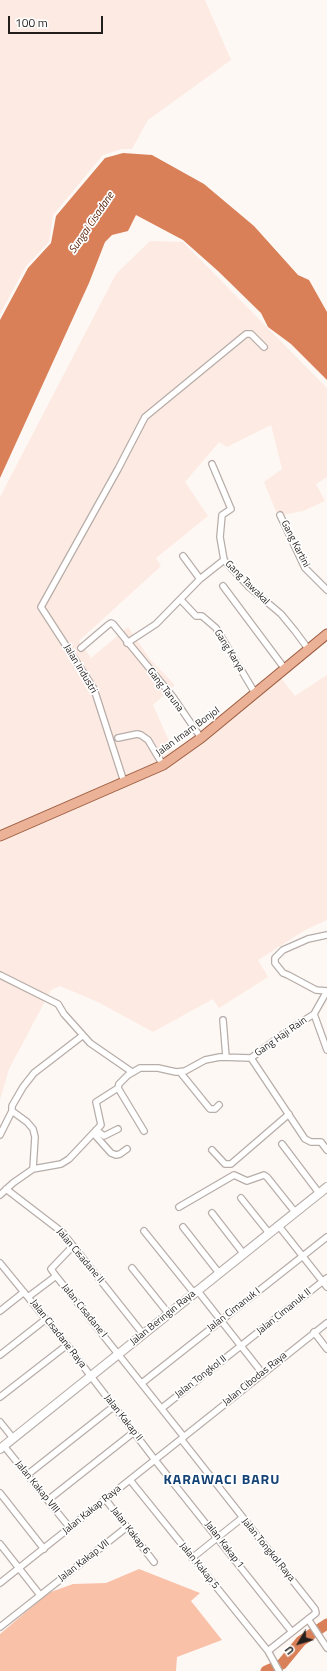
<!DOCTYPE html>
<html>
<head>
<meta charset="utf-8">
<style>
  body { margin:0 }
  #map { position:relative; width:327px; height:1671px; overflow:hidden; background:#fef8f5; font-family:"Titillium Web",sans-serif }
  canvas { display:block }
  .north { position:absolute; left:279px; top:1623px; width:40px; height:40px; -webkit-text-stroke:3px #fff; paint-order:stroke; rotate:232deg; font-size:11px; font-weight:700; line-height:16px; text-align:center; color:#231f1d }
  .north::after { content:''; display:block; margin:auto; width:14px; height:18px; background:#231f1d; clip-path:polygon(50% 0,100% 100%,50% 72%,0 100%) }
  .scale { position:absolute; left:8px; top:16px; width:95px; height:18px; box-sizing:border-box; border:2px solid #231f1d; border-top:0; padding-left:5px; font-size:12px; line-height:14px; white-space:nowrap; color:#231f1d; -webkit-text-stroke:3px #fff; paint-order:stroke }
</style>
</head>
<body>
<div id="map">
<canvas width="327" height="1671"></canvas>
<div class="north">U</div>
<div class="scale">100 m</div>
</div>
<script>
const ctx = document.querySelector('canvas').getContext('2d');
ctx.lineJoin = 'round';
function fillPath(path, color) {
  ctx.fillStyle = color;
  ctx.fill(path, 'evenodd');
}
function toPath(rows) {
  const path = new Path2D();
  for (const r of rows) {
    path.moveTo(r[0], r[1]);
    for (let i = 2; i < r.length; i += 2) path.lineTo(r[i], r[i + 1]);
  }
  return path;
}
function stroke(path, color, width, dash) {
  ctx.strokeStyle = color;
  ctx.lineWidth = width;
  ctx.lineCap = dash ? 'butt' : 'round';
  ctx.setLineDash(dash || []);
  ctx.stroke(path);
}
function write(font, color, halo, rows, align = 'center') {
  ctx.font = font + ' "Titillium Web",sans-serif';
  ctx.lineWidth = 3.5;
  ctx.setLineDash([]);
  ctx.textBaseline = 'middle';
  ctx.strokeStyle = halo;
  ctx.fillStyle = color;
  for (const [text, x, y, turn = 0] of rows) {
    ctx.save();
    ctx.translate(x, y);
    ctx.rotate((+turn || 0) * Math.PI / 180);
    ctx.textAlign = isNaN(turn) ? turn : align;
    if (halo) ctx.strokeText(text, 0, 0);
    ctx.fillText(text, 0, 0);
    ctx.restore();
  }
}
const built = toPath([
  [0,0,205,0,231,60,148,120,132,149,122,149,103,155,53,215,49,242,26,266,0,314],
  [150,241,183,242,327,388,327,477,316,484,325,501,303,511,278,516,264,482,282,469,271,425,227,447,219,442,185,482,208,516,156,558,161,566,79,641,91,658,128,627,150,659,175,685,153,705,177,759,281,678,295,696,327,675,327,920,307,929,258,960,268,977,219,1008,213,999,153,1032,98,1002,60,986,51,990,9,1069,0,1100,0,497,116,274]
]);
const green = toPath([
  [139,1569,200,1593,191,1601,222,1640,177,1657,176,1671,0,1671,0,1634,48,1593,73,1584,106,1583]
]);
const water = toPath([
  [123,153,152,155,204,184,254,226,298,275,309,280,327,312,327,380,291,344,268,327,261,313,218,271,183,240,136,215,128,231,112,235,105,242,89,283,0,478,0,320,28,268,51,243,56,216,105,158]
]);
const river = toPath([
  [266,1671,282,1664,301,1641,327,1624]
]);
const street = toPath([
  [212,464,231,509,222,515,220,537,224,560,249,587,281,614,295,631,309,650],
  [280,515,305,568,327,590],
  [183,556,200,579],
  [223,586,285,669],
  [181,600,196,616,202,616,216,628,255,693],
  [127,643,156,624,200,579,224,560],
  [81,648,108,625,111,623,113,624,173,697,201,738],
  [118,738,137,734,141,735,148,740,163,765],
  [124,782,94,689,41,607,118,469,145,417,246,334,251,334,264,347],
  [327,935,308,939,283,950,275,958,275,963,283,973,288,975,316,990,327,991],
  [0,975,58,1004,64,1014,90,1043,132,1072],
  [314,1014,327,1050],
  [223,1020,226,1057],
  [251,1058,305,1139,311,1142,321,1142,327,1150],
  [180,1072,210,1109,215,1109,219,1105],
  [96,1130,104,1136,118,1129],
  [144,1131,118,1088,119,1084,128,1075,140,1068,158,1068,176,1072,185,1071,205,1060,220,1057,251,1058,286,1032,314,1014,327,991],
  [94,1134,111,1153,116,1155,120,1154,127,1149],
  [0,1135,12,1111],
  [282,1144,319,1193],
  [212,1150,225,1164,231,1164,289,1114],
  [33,1169,35,1137,33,1129,27,1122,12,1111,12,1106,23,1087,34,1073,82,1036],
  [6,1189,62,1232,143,1334],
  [0,1195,13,1183,33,1169,61,1164,69,1159,101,1125,96,1102,118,1088],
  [241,1198,269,1233],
  [179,1207,234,1175,247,1181,264,1175,267,1177,295,1212],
  [212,1213,243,1253],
  [278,1225,327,1287],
  [183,1227,219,1273],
  [144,1231,194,1293],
  [0,1263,67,1345,155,1460,292,1632],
  [132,1268,168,1313],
  [56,1276,51,1269,73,1246],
  [197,1290,263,1374],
  [28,1297,56,1276,184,1437],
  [0,1311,24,1292],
  [314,1332,327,1349],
  [0,1355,46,1319],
  [142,1383,327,1237],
  [0,1397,67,1345],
  [162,1408,327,1278],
  [0,1422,13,1438],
  [181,1439,315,1609,316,1613,268,1651],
  [4,1446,70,1528],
  [27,1475,113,1407],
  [130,1480,268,1651,279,1671],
  [0,1493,44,1549],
  [48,1500,134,1432],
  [106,1500,154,1562],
  [0,1544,40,1595],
  [192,1558,242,1518],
  [0,1583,327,1323],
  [308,1619,327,1648],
  [0,1627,127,1527]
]);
const secondary = toPath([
  [0,1449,327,1187]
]);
const primary = toPath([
  [0,836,163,765,201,738,327,634]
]);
const streetNames = [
  ["Gang Kartini",295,544,63],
  ["Gang Tawakal",247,583,45],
  ["Gang Karya",229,651,58],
  ["Jalan Industri",80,669,59],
  ["Gang Taruna",165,690,52],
  ["Jalan Imam Bonjol",188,732,-36],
  ["Gang Haji Rain",281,1037,-35],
  ["Jalan Cisadane II",80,1256,50],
  ["Jalan Cimanuk I",234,1310,-38],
  ["Jalan Cisadane I",84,1311,51],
  ["Jalan Cimanuk II",284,1312,-39],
  ["Jalan Beringin Raya",163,1318,-39],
  ["Jalan Cisadane Raya",58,1334,52],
  ["Jalan Tongkol II",201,1377,-38],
  ["Jalan Cibodas Raya",255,1379,-39],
  ["Jalan Kakap II",123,1418,52],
  ["Jalan Kakap VIII",37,1487,51],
  ["Jalan Kakap Raya",92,1510,-39],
  ["Jalan Kakap 6",130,1531,52],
  ["Jalan Kakap 1",224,1545,52],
  ["Jalan Tongkol Raya",268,1550,51],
  ["Jalan Kakap VII",84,1561,-38],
  ["Jalan Kakap 5",199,1566,51]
];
const waterNames = [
  ["Sungai Cisadane",92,223,-56]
];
const districtNames = [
  ["KARAWACI BARU",222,1481]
];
fillPath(built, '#fdeae2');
fillPath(green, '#fac1a9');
fillPath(water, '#d98058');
stroke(river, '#d98058', 11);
stroke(street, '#b7ada9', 8);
stroke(secondary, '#b7ada9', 10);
stroke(primary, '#9d5d41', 11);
stroke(street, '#fff', 5.5);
stroke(secondary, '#fff', 8);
stroke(primary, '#ebb298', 9);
write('10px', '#231f1d', '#fff', streetNames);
write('italic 11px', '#561e00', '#fff', waterNames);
ctx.letterSpacing = '1px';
write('bold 14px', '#154275', '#fff', districtNames);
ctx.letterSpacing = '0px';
</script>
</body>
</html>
